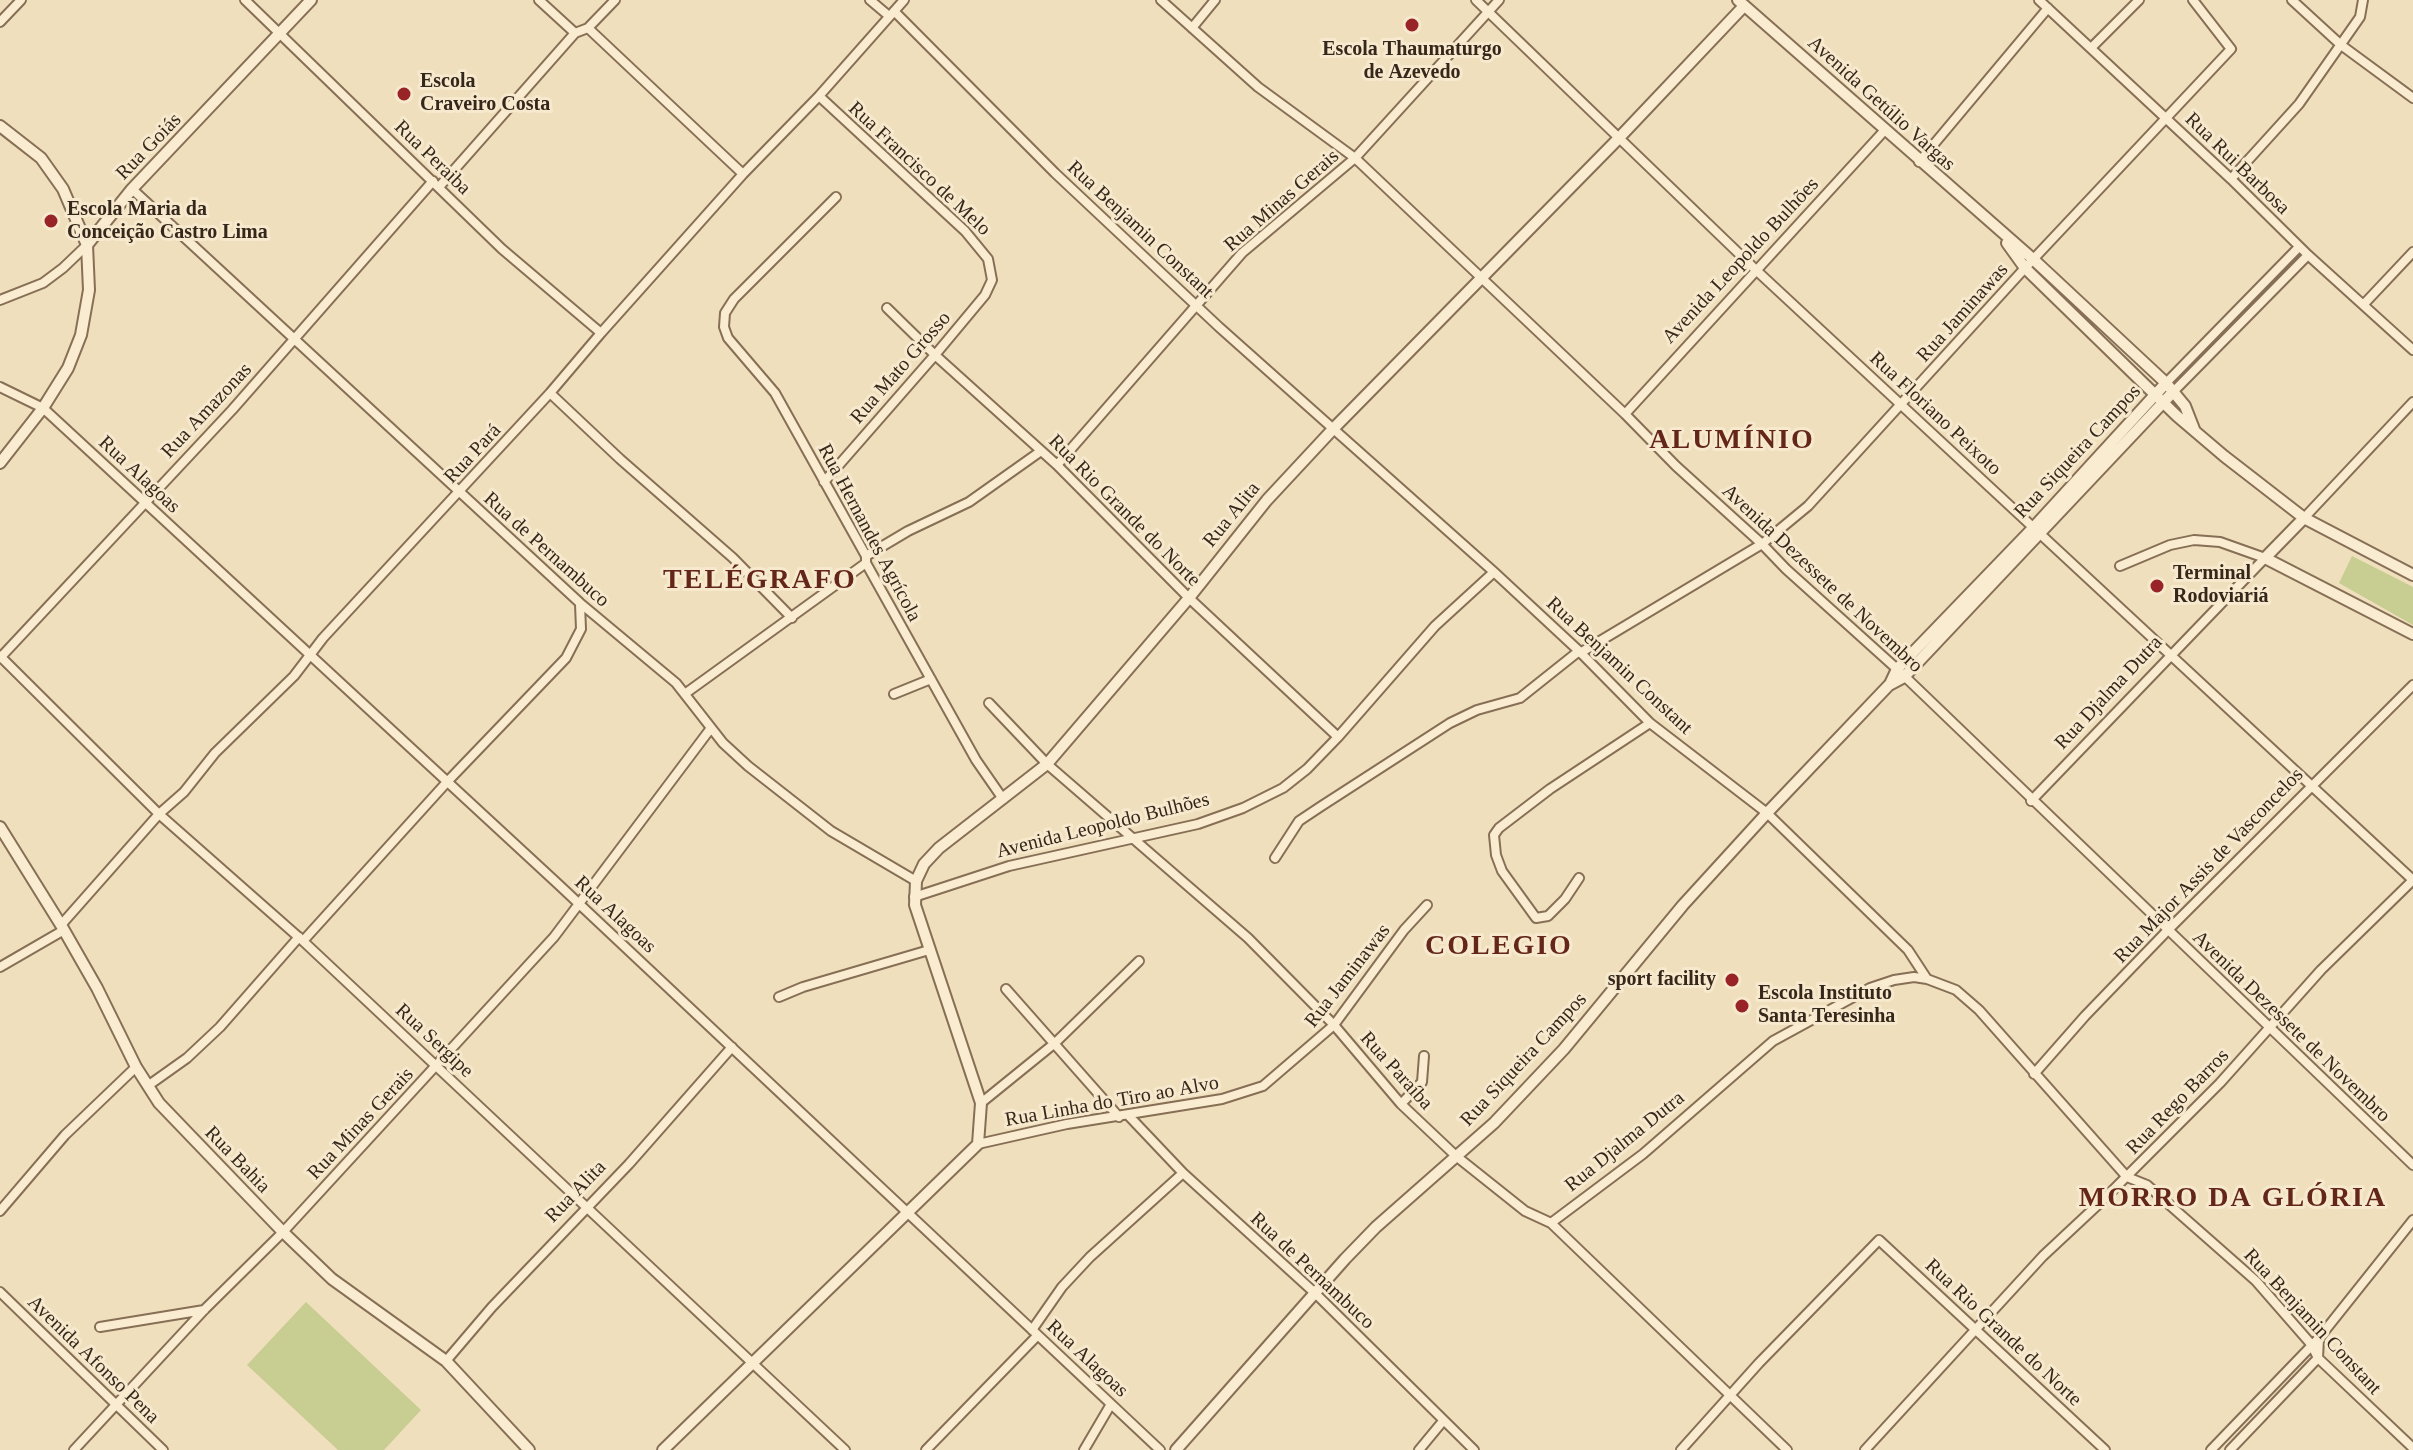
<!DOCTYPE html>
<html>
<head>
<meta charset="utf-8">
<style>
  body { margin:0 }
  canvas { display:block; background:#efdfbd }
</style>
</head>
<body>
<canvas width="2413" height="1450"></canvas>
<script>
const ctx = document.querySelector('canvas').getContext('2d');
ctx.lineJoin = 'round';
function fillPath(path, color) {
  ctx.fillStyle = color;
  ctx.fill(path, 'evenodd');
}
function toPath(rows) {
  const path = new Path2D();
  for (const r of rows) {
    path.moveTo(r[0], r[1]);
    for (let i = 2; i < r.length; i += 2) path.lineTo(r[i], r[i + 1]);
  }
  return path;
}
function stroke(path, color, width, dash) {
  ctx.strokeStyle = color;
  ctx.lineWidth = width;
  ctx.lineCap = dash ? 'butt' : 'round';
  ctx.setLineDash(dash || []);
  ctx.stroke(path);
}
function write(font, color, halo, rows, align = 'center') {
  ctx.font = font + ' "Times New Roman",serif';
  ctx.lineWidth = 6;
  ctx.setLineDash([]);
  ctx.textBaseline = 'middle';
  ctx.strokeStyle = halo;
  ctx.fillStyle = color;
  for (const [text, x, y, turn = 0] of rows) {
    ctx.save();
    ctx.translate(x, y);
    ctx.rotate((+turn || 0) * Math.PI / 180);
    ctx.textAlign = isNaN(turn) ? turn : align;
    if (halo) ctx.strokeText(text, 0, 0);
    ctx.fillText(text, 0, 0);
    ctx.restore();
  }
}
const green = toPath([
  [2352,556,2413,587,2413,625,2339,583],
  [306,1302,421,1410,384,1450,338,1450,247,1365]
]);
const minor = toPath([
  [245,0,502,249,601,333],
  [539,0,575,33],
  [870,0,889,16],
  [1161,0,1258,87,1355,158,1625,414,1676,466,1762,544,1786,569,1897,669,2413,1165],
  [1476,0,1757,271,2413,880],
  [2039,0,2231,179,2308,255,2413,350],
  [2292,0,2341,45,2413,98],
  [894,11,1055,173,1219,327,1494,572,1579,651,1650,723,1767,813,1908,950,1927,979,1956,990,1979,1010,2127,1177,2147,1185,2256,1281,2311,1344,2318,1358,2413,1448],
  [0,22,21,0],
  [588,28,743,174],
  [1192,28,1215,0],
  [2091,48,2139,0],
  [819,96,965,231,988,259,992,280,985,295,935,355,824,482],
  [1919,162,2048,8],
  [2231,179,2299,104,2360,17,2363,0],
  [439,187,575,33,588,28,615,0],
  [132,189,580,603,676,683,723,743,748,766,831,831,916,881],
  [836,197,734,299,725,313,724,327,728,338,775,393,866,556,866,563,976,760,1003,799],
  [0,300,43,283,63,268,87,245],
  [2364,304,2413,252],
  [887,308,935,355,1057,465,1189,598,1338,737],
  [2166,383,2299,247],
  [0,387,43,408,558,884,1160,1450],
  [2174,391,2308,255],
  [550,393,620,459,733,558,792,618],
  [1625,414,1884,131],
  [1057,465,1242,253,1355,158,1499,0],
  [2304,518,2413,402],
  [866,556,908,531,969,502,1041,451],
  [1580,653,1762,544,1808,506,2025,268,2231,49,2193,0],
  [0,656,159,814,303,941,845,1450],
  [0,658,232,410,433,181],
  [686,693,866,563],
  [894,694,931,679],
  [989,703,1047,764,1248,938,1334,1025,1401,1104,1456,1156,1525,1211,1551,1223,1787,1450],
  [2031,801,2265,558,2220,542,2194,540,2170,545,2120,566],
  [1275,858,1299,821,1320,807,1450,723,1477,710,1520,698,1579,651],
  [1579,878,1565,899,1548,916,1536,918,1502,871,1496,855,1494,835,1499,828,1550,789,1650,723],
  [914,897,1009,866,1198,824,1243,808,1283,788,1307,769,1338,737,1435,626,1494,572],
  [61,925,159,814,184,792,215,753,294,676,323,638,550,393,601,333,743,174,819,96,904,0],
  [303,941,447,782,566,658,581,629,580,604],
  [0,967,64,930],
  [1006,989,1119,1117],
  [779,997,803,987,929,950],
  [2034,1074,2085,1016,2167,931,2413,685],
  [149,1085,187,1058,220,1027,299,937],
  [981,1103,1055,1043,1139,961],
  [1401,1104,1422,1082,1424,1056],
  [1128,1115,1183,1173,1316,1294,1474,1450],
  [978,1144,1067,1124,1222,1099,1263,1086,1334,1025,1404,930,1427,905],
  [0,1211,65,1135,136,1067],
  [1551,1223,1643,1154,1773,1041,1870,988,1894,980,1914,977,1927,979],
  [0,1292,163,1450],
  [100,1327,204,1310],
  [1032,1330,1062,1287,1090,1257,1183,1173],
  [446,1361,492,1307,629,1164,732,1047],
  [74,1450,204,1310,283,1232,554,937,711,728],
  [926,1450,1037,1336],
  [1084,1450,1111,1404],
  [1419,1450,1443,1421],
  [1681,1450,1759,1363,1879,1240,2105,1450],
  [1865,1450,2043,1256,2104,1199,2220,1083,2321,970,2413,880],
  [2211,1450,2319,1338,2413,1220],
  [2230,1450,2318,1358,2319,1338]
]);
const tertiary = toPath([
  [1738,0,2034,260,2166,383,2185,406,2194,429],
  [0,126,41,158,63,189,87,245,89,290,81,335,68,368,43,408,0,463],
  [2007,243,2025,268,2177,416,2224,456,2304,518,2413,575],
  [87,245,132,189,311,0],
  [2304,518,2265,558,2413,634],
  [1890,684,1897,669,2034,527,2166,383],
  [0,827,61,925,97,988,136,1067,159,1103,283,1232,332,1279,446,1361,529,1450],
  [663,1450,978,1144,981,1103,915,905,916,881,924,864,939,848,1047,764,1189,598,1267,500,1334,428,1618,139,1744,6],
  [1176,1450,1345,1259,1376,1227,1494,1123,1564,1049,1683,905,1767,813,1889,685,1904,677,2174,391]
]);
const markers = [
  [1412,25,8,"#982428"],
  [404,94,8,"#982428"],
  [51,221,8,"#982428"],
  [2157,586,8,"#982428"],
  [1732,980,8,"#982428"],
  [1742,1006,8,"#982428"]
];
const poiNames = [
  ["Escola Thaumaturgo",1412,50,"center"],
  ["de Azevedo",1412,73,"center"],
  ["Escola",420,82],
  ["Craveiro Costa",420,105],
  ["Escola Maria da",67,210],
  ["Conceição Castro Lima",67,233],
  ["Terminal",2173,574],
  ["Rodoviariá",2173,597],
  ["sport facility",1716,980,"right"],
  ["Escola Instituto",1758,994],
  ["Santa Teresinha",1758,1017]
];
const streetNames = [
  ["Avenida Getúlio Vargas",1881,104,42],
  ["Rua Goiás",149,147,-46],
  ["Rua Peraiba",432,158,44],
  ["Rua Rui Barbosa",2237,164,44],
  ["Rua Francisco de Melo",919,169,43],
  ["Rua Minas Gerais",1282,201,-41],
  ["Rua Benjamin Constant",1140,230,43],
  ["Avenida Leopoldo Bulhões",1741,261,-47],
  ["Rua Jaminawas",1963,313,-48],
  ["Rua Mato Grosso",901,368,-49],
  ["Rua Amazonas",207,411,-47],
  ["Rua Floriano Peixoto",1935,414,43],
  ["Rua Siqueira Campos",2078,452,-47],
  ["Rua Pará",473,454,-47],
  ["Rua Alagoas",139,475,43],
  ["Rua Rio Grande do Norte",1124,511,45],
  ["Rua Alita",1232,515,-51],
  ["Rua Hernandes Agrícola",869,533,62],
  ["Rua de Pernambuco",546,550,42],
  ["Avenida Dezessete de Novembro",1822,579,43],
  ["Rua Benjamin Constant",1619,666,43],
  ["Rua Djalma Dutra",2109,693,-47],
  ["Avenida Leopoldo Bulhões",1103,826,-14],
  ["Rua Major Assis de Vasconcelos",2209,866,-46],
  ["Rua Alagoas",615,915,43],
  ["Rua Jaminawas",1348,976,-52],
  ["Avenida Dezessete de Novembro",2291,1027,44],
  ["Rua Sergipe",434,1041,43],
  ["Rua Siqueira Campos",1524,1060,-47],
  ["Rua Paraíba",1396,1071,48],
  ["Rua Linha do Tiro ao Alvo",1112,1102,-10],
  ["Rua Rego Barros",2178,1102,-46],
  ["Rua Minas Gerais",361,1124,-47],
  ["Rua Djalma Dutra",1625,1142,-39],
  ["Rua Bahia",237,1160,46],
  ["Rua Alita",576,1192,-46],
  ["Rua de Pernambuco",1312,1271,43],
  ["Rua Benjamin Constant",2312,1322,47],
  ["Rua Rio Grande do Norte",2003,1333,43],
  ["Rua Alagoas",1087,1359,43],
  ["Avenida Afonso Pena",93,1360,44]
];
const districtNames = [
  ["ALUMÍNIO",1732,441],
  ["TELÉGRAFO",760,581],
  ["COLEGIO",1499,947],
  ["MORRO DA GLÓRIA",2233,1199]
];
fillPath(green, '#c8cd91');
stroke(minor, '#876f56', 12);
stroke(tertiary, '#876f56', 14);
stroke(minor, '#faecd0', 8);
stroke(tertiary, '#faecd0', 10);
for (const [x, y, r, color] of markers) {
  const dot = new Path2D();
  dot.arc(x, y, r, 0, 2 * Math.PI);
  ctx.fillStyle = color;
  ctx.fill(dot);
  stroke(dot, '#f6e9cd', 3);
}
write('bold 20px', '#36271b', '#f6e9cd', poiNames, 'left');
write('20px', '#36271b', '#f6e9cd', streetNames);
ctx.letterSpacing = '2px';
write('bold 28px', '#642619', '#f6e9cd', districtNames);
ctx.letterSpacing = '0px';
</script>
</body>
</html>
